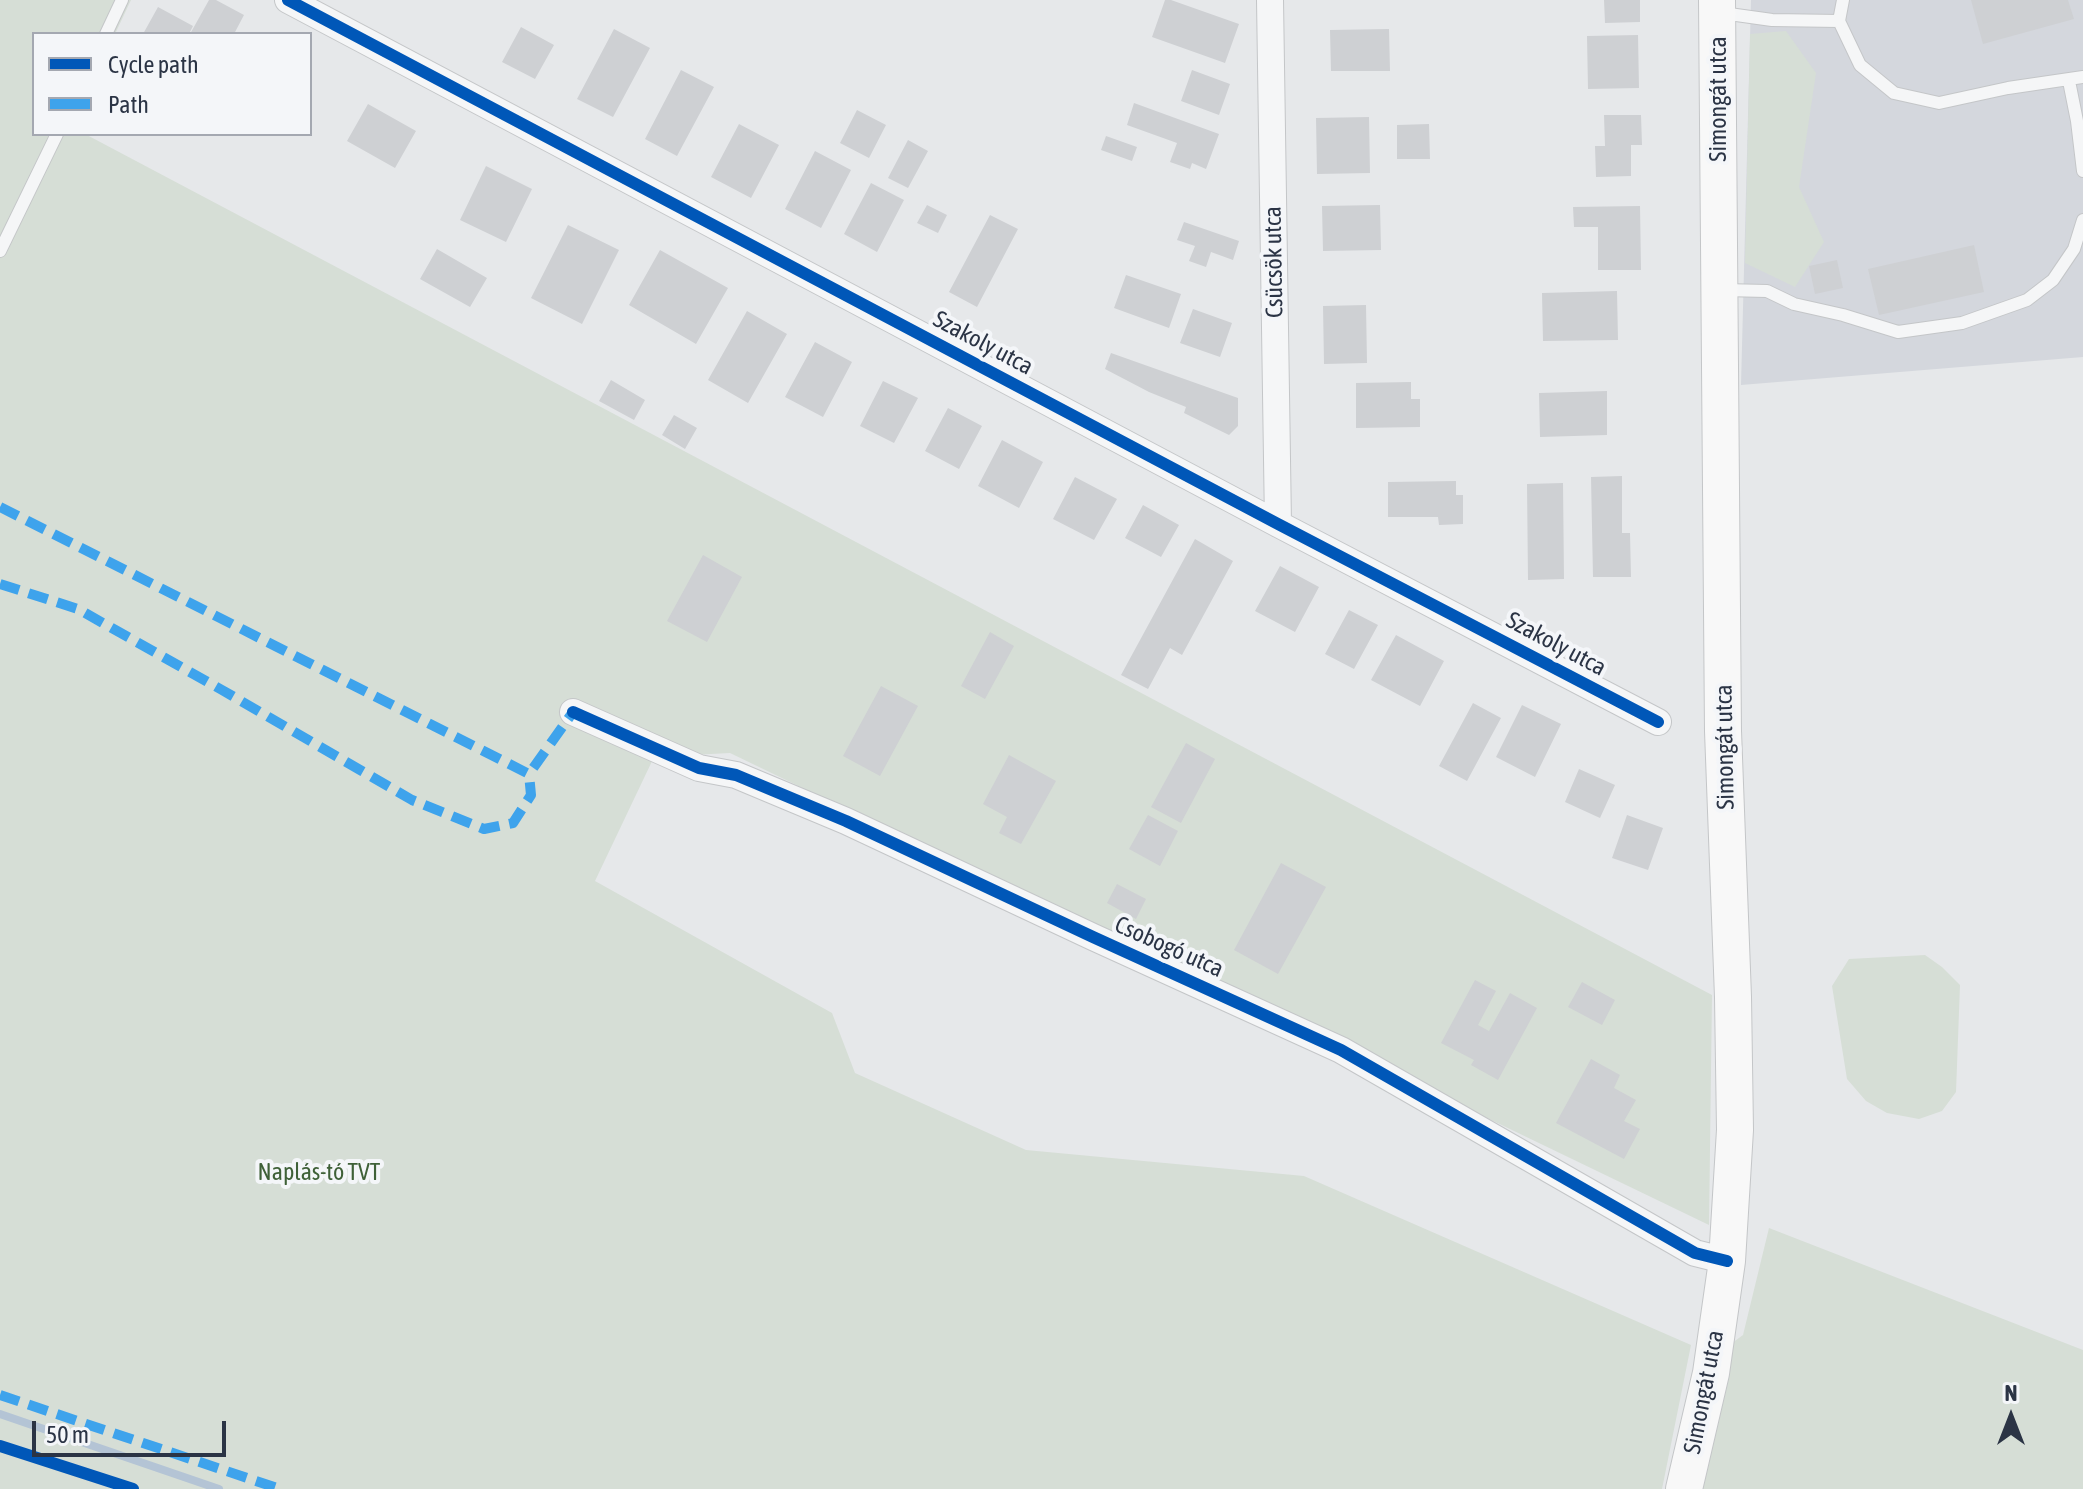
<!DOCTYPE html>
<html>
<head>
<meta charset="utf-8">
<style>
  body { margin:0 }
  #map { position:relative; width:2083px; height:1489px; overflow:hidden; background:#e6e8ea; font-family:"Asap Condensed",sans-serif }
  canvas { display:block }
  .legend { position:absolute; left:32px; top:32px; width:280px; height:104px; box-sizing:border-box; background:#f4f6f9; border:2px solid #a4a8b1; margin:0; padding:10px 14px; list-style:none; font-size:24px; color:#2b3445 }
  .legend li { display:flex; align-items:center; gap:16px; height:40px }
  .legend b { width:40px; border:2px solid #a4a8b1 }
  .north { position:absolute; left:1971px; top:1377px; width:80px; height:80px; -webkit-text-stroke:6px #f4f6f9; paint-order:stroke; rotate:0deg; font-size:22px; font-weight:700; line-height:32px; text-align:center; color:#2b3445 }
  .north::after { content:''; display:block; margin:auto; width:28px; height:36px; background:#2b3445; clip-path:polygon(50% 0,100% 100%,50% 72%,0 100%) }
  .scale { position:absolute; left:32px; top:1421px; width:194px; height:36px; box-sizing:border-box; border:4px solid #2b3445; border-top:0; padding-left:10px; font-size:24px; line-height:28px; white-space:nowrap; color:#2b3445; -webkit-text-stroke:6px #f4f6f9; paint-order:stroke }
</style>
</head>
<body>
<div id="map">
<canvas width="2083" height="1489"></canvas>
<ul class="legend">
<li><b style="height:10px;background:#0057b8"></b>Cycle path</li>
<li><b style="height:10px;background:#3ea3ec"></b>Path</li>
</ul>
<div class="north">N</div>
<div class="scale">50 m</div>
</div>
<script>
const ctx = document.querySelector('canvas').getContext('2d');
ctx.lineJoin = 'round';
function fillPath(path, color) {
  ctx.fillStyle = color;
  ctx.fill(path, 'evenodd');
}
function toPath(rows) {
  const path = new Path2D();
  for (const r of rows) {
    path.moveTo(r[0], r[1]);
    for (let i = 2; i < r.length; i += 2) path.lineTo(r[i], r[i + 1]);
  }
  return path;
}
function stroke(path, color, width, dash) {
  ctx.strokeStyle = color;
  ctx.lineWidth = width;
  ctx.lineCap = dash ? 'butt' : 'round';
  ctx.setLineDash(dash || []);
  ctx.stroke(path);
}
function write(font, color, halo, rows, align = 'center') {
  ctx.font = font + ' "Asap Condensed",sans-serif';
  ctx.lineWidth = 8;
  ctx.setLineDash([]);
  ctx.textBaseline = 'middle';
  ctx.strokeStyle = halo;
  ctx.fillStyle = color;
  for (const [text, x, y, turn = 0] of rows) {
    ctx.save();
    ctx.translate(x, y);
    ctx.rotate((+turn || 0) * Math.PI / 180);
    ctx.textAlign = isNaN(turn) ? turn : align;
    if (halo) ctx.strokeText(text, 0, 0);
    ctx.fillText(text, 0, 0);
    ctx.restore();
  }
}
const built = toPath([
  [1751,0,2083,0,2083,357,1741,385]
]);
const green = toPath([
  [0,0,131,0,115,34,34,34,34,134,85,134,1712,995,1709,1225,730,753,654,757,595,881,832,1013,855,1073,1026,1150,1304,1176,1691,1345,1662,1489,0,1489],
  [1786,31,1816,73,1799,187,1824,242,1795,287,1745,263,1750,34],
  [1925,955,1942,967,1960,985,1956,1092,1942,1111,1919,1119,1887,1113,1866,1101,1847,1079,1832,986,1849,959],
  [1769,1228,2083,1350,2083,1489,1700,1489,1728,1346,1743,1335]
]);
const stream = toPath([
  [0,1414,219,1489]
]);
const building = toPath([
  [209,0,216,0,244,15,234,34,190,34],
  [1165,0,1171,0,1239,24,1225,63,1152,37],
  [1604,0,1640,0,1640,22,1605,23],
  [1971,0,2068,0,2074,19,1983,44],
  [158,7,193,26,189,34,143,34],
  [521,27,554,45,535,79,502,62],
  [614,29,650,48,613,117,577,99],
  [1389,29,1390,71,1331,71,1330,30],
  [1638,35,1639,88,1588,89,1587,36],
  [681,70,714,87,677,156,645,139],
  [1192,70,1230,84,1219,115,1181,101],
  [1134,103,1219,134,1206,169,1192,163,1190,169,1170,162,1177,143,1127,125],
  [368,104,416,131,395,168,347,141],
  [857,110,886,125,869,158,840,143],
  [1604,115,1641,115,1642,145,1631,145,1631,176,1596,177,1595,146,1605,146],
  [1369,117,1370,173,1317,174,1316,118],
  [739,124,779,145,751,198,711,177],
  [1429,124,1430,159,1397,159,1397,125],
  [1106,136,1137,147,1132,161,1101,150],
  [908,140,928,151,908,188,888,178],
  [815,151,851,170,821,228,785,209],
  [486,166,532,189,506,242,460,220],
  [871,183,904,200,877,252,844,234],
  [927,205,947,215,938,233,917,223],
  [1380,205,1381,250,1323,251,1322,206],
  [1640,206,1641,270,1598,270,1598,227,1574,227,1573,207],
  [990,215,1018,229,977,307,949,292],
  [1184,222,1239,241,1233,260,1211,252,1206,267,1189,261,1195,246,1177,240],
  [568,225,619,250,582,324,531,298],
  [1974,245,1984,292,1879,315,1868,269],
  [437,249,487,278,470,307,420,279],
  [660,250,728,288,696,344,629,305],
  [1837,260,1843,288,1815,294,1809,266],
  [1126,275,1181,294,1169,328,1114,308],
  [1617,291,1618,340,1543,341,1542,293],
  [1366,305,1367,363,1324,364,1323,306],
  [1193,309,1232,323,1220,357,1180,343],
  [747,311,787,334,748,403,708,380],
  [815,342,852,362,823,417,785,397],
  [1111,353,1238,398,1238,426,1229,435,1184,413,1186,407,1149,392,1105,369],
  [611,380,645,400,634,420,599,401],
  [883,381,918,398,894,443,860,426],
  [1411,382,1411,399,1420,399,1420,427,1356,428,1356,383],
  [1607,391,1607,435,1540,437,1539,393],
  [948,408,982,426,959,469,925,451],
  [674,415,697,428,685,449,662,435],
  [1002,440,1043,462,1019,508,978,486],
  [1622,476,1622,533,1630,533,1631,577,1593,577,1591,477],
  [1075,477,1117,499,1094,540,1053,519],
  [1456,481,1456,495,1463,495,1463,524,1439,525,1438,517,1388,517,1388,482],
  [1563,483,1564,579,1528,580,1527,484],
  [1143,505,1179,525,1161,557,1125,538],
  [1195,539,1233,561,1182,655,1170,648,1148,689,1121,675],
  [703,555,742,577,707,642,667,621],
  [1280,566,1319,587,1295,632,1255,611],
  [1349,610,1378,625,1354,669,1325,654],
  [990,632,1014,646,985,699,961,686],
  [1396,635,1444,661,1420,706,1371,680],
  [881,686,918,706,880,776,843,756],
  [1473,703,1501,718,1467,781,1439,766],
  [1522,705,1561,724,1535,777,1496,757],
  [1186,743,1215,759,1181,823,1151,807],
  [1009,755,1056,781,1021,844,999,833,1007,817,983,804],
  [1579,769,1615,785,1600,818,1565,802],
  [1148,815,1178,831,1160,866,1129,849],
  [1627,815,1663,828,1648,870,1612,858],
  [1281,863,1326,887,1278,974,1234,950],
  [1117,884,1146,899,1136,919,1107,903],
  [1475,980,1496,991,1478,1025,1489,1031,1510,993,1537,1008,1498,1080,1471,1065,1474,1060,1441,1043],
  [1582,982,1615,1000,1602,1025,1568,1007],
  [1591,1059,1620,1075,1614,1088,1636,1100,1624,1121,1640,1129,1624,1159,1556,1123]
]);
const lane = toPath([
  [1843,0,1839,21,1860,65,1894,93,1939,103,2008,88,2083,77],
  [1722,13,1772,20,1839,21],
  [106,34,122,0],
  [2069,81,2077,121,2083,171],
  [0,251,57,134],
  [1723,290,1767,291,1794,304,1843,315,1898,332,1962,323,2027,300,2053,280,2074,249,2083,220]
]);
const street = toPath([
  [288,0,1278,524,1658,722],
  [1270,0,1278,524],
  [573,712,699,768,736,775,846,821,1093,937,1341,1050,1695,1253,1727,1261]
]);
const secondary = toPath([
  [1684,1489,1711,1373,1727,1261,1735,1130,1733,997,1723,731,1717,0]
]);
const quiet = toPath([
  [0,507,529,774,573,712],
  [0,584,78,609,222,690,412,800,484,829,513,823,531,795,529,774],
  [0,1395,280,1489]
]);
const cycleway = toPath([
  [288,0,1278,524,1658,722],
  [573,712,699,768,736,775,846,821,1093,937,1341,1050,1695,1253,1727,1261],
  [0,1446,133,1489]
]);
const streetNames = [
  ["Simongát utca",1718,99,-90],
  ["Csücsök utca",1274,262,-91],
  ["Szakoly utca",983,343,28],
  ["Szakoly utca",1556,644,28],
  ["Simongát utca",1725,747,-91],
  ["Csobogó utca",1169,947,24],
  ["Simongát utca",1704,1392,-79]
];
const parkNames = [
  ["Naplás-tó TVT",319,1172]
];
fillPath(built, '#d4d7dd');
fillPath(green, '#d6ded6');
stroke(stream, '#b4c4d5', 8);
fillPath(building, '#ced0d3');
stroke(lane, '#c4c6c8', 14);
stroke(street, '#c4c6c8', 28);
stroke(secondary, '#c4c6c8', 38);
stroke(lane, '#f5f6f7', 12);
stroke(street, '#f5f6f7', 26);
stroke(secondary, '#f8f8f8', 36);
stroke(quiet, '#3ea3ec', 10, [20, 10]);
stroke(cycleway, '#0057b8', 12);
write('24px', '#2b3445', '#f4f6f9', streetNames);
write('24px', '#3f6138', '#f4f6f9', parkNames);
</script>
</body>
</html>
